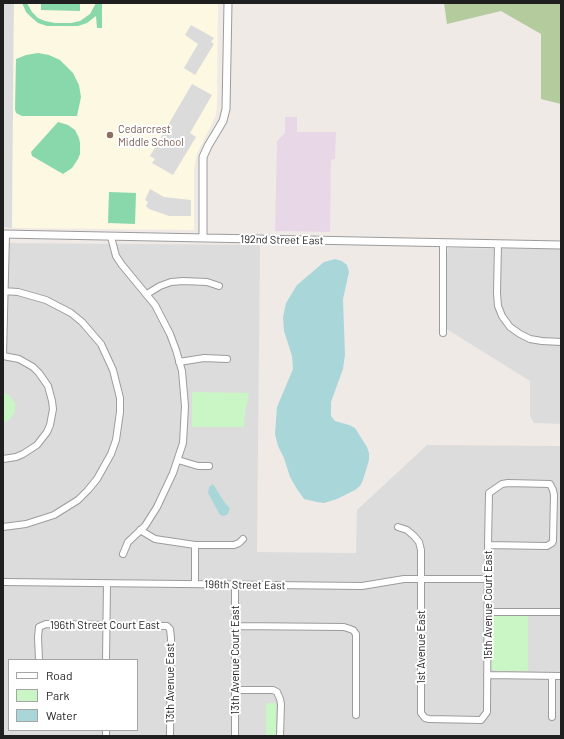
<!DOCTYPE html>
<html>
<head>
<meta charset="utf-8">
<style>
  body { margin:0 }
  #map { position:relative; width:564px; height:739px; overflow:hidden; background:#efeae6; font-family:Barlow,sans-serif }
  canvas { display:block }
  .frame { position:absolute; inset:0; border:4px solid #1f1f1f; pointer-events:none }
  .legend { position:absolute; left:8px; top:659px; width:130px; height:72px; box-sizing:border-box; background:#fff; border:1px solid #a5a5a5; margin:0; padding:5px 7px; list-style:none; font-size:12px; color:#1f1f1f }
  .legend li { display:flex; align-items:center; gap:8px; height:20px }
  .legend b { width:20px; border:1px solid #a5a5a5 }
</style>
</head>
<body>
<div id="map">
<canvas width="564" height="739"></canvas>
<div class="frame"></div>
<ul class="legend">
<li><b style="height:5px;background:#fff"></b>Road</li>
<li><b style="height:11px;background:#caf6c6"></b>Park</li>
<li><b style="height:11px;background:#a9d7d9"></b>Water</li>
</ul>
</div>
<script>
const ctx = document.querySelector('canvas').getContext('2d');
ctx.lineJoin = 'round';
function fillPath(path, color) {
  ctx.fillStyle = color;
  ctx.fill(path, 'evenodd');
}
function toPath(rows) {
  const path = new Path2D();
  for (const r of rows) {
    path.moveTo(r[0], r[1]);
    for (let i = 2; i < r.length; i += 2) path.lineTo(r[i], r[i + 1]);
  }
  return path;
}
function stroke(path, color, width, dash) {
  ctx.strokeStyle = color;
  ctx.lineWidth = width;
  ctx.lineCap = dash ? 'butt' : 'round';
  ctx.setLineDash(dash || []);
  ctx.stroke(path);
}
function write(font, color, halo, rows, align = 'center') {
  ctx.font = font + ' Barlow,sans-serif';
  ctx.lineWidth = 4;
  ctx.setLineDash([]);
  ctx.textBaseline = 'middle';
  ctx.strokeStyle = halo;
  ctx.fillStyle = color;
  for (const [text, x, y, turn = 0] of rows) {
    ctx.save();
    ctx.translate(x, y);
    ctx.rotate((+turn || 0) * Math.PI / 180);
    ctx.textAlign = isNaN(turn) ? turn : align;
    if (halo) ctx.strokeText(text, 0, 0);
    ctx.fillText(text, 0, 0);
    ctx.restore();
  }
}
const residential = toPath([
  [3,3,14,3,12,228,3,227],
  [3,243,260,245,257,552,356,553,357,510,427,445,561,446,561,736,3,736],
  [9,660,137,660,137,730,9,730],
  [448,248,561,249,561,424,534,423,530,416,530,381,445,328,447,255]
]);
const industrial = toPath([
  [285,117,297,117,297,132,336,132,335,159,331,160,330,232,275,231,277,141,285,133]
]);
const education = toPath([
  [14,3,218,3,217,106,216,115,197,154,194,169,194,230,12,228]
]);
const forest = toPath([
  [444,3,561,3,561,104,541,99,541,34,501,11,447,24]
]);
const park = toPath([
  [3,392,10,396,15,403,15,412,9,420,3,422],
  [192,392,249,393,245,413,244,427,192,427],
  [495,615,528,615,528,671,496,671,491,669,489,664,490,620,491,616],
  [266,703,276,703,276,736,266,736]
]);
const pitch = toPath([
  [22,3,27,3,32,12,38,18,45,21,55,23,71,23,80,21,90,14,96,3,102,3,102,28,97,28,96,16,87,23,78,26,47,26,38,23,31,17,26,12],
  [41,3,80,3,80,11,41,10],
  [38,53,49,55,60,60,73,73,79,85,81,97,77,116,22,116,16,113,15,109,16,59,26,55],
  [58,122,68,125,75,130,79,138,80,143,80,154,78,159,72,168,63,174,32,156,31,152],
  [109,192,136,193,135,224,108,223]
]);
const parking = toPath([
  [191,25,214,38,211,42,214,44,195,75,184,68,198,44,185,35],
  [192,84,212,95,190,133,196,137,173,175,152,163,155,159,150,156],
  [150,189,164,197,191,200,191,216,169,216,149,209,146,206,148,202,145,200]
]);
const water = toPath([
  [335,259,342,261,347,265,349,272,343,299,345,355,343,369,331,402,331,416,335,421,349,425,355,428,367,447,369,453,369,460,363,480,360,486,355,490,337,499,324,503,317,502,304,499,297,489,290,477,284,458,278,446,275,434,277,407,293,369,292,356,284,331,283,317,286,303,297,285,324,262],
  [213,484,225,503,230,508,228,514,224,516,220,515,208,493,209,487]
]);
const minor = toPath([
  [111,237,116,256,122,265,155,305,170,334,176,350,182,371,185,406,183,443,173,473,157,507,145,526,128,542,123,554],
  [443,243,443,333],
  [498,244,497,293,498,306,502,316,510,327,520,334,530,339,542,341,561,342],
  [3,291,18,292,46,300,71,313,82,322,101,344,113,370,120,398,120,412,116,440,111,454,97,479,88,490,78,500,54,515,26,524,3,527],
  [147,294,160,286,171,282,183,281,207,282,219,286],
  [3,355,6,235],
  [3,356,19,359,33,367,39,373,48,386,52,401,53,409,50,425,47,432,37,445,23,454,16,457,3,459],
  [179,362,204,358,227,359],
  [178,460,198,466,209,466],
  [398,527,407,530,414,536,419,542,421,550,421,713,425,718,429,719,481,720,487,712,488,545,489,493,502,484,508,483,550,484,553,490,554,495,553,541,552,543,547,546,488,545],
  [140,530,155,539,195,545,234,545,239,543,243,539],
  [195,545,195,584],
  [3,582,362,586,404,579,487,579],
  [235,584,235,736],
  [488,612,561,612],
  [235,626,344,627,353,630,356,634,356,715],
  [39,660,38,637,39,627,46,624,167,626,170,629,171,638,170,736],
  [106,660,107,584],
  [487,675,561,676],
  [552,676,552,717],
  [235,690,273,690,277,692,280,699,281,704,280,736],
  [106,736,106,730]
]);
const tertiary = toPath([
  [3,234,561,245],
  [203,238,203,157,208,146,223,121,226,109,228,3]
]);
const markers = [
  [110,135,4,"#8d6e63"]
];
const educationNames = [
  ["Cedarcrest",118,129],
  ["Middle School",118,142]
];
const streetNames = [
  ["192nd Street East",282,240,1],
  ["196th Street East",245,585,1],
  ["15th Avenue Court East",488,605,-90],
  ["196th Street Court East",105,625],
  ["1st Avenue East",421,647,-90],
  ["13th Avenue Court East",235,660,-90],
  ["13th Avenue East",170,683,-90]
];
fillPath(residential, '#dddcdc');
fillPath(industrial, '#e8d8e7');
fillPath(education, '#fdf8e1');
fillPath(forest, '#b3cb9d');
fillPath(park, '#caf6c6');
fillPath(pitch, '#89d8ac');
fillPath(parking, '#dbdbdb');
fillPath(water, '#a9d7d9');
stroke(minor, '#9c9c9c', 8);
stroke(tertiary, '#9c9c9c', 9);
stroke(minor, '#fff', 6);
stroke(tertiary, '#fff', 7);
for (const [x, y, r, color] of markers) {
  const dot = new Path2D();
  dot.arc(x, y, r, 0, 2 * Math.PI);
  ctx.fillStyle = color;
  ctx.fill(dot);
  stroke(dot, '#fff', 1.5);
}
write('11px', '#785e54', '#fff', educationNames, 'left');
write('11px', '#1f1f1f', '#fff', streetNames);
</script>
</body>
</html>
